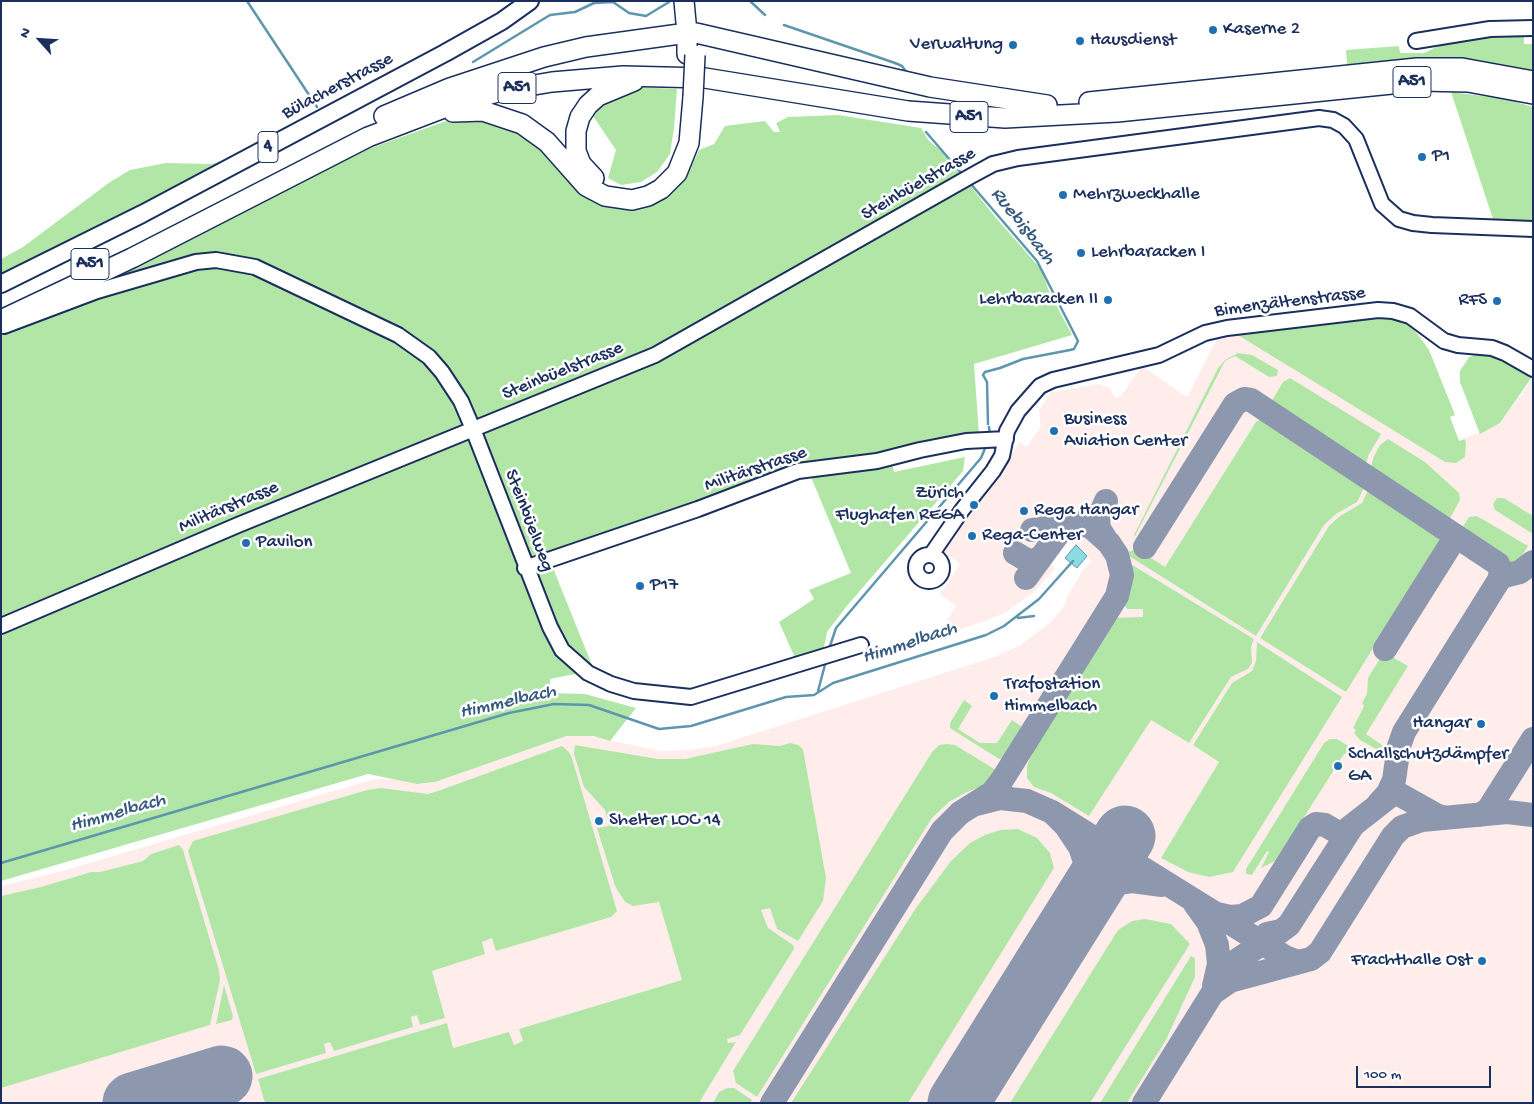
<!DOCTYPE html>
<html>
<head>
<meta charset="utf-8">
<style>
  body { margin:0 }
  #map { position:relative; width:1534px; height:1104px; overflow:hidden; background:#fff; font-family:"Gochi Hand",sans-serif }
  canvas { display:block }
  .frame { position:absolute; inset:0; border:2px solid #1b2f5e; pointer-events:none }
  .north { position:absolute; left:15px; top:15px; width:50px; height:50px; -webkit-text-stroke:4px #fff; paint-order:stroke; rotate:296deg; font-size:14px; font-weight:700; line-height:20px; text-align:center; color:#1b2f5e }
  .north::after { content:''; display:block; margin:auto; width:18px; height:22px; background:#1b2f5e; clip-path:polygon(50% 0,100% 100%,50% 72%,0 100%) }
  .scale { position:absolute; left:1356px; top:1066px; width:135px; height:22px; box-sizing:border-box; border:2px solid #1b2f5e; border-top:0; padding-left:6px; font-size:15px; line-height:18px; white-space:nowrap; color:#1b2f5e; -webkit-text-stroke:4px #fff; paint-order:stroke }
</style>
</head>
<body>
<div id="map">
<canvas width="1534" height="1104"></canvas>
<div class="frame"></div>
<div class="north">N</div>
<div class="scale">100 m</div>
</div>
<script>
const ctx = document.querySelector('canvas').getContext('2d');
ctx.lineJoin = 'round';
function fillPath(path, color) {
  ctx.fillStyle = color;
  ctx.fill(path, 'evenodd');
}
function toPath(rows) {
  const path = new Path2D();
  for (const r of rows) {
    if (r.length === 3) {
      path.moveTo(r[0] + r[2], r[1]);
      path.arc(r[0], r[1], r[2], 0, 2 * Math.PI);
      continue;
    }
    path.moveTo(r[0], r[1]);
    for (let i = 2; i < r.length; i += 2) path.lineTo(r[i], r[i + 1]);
  }
  return path;
}
function stroke(path, color, width, dash) {
  ctx.strokeStyle = color;
  ctx.lineWidth = width;
  ctx.lineCap = dash ? 'butt' : 'round';
  ctx.setLineDash(dash || []);
  ctx.stroke(path);
}
function write(font, color, halo, rows, align = 'center') {
  ctx.font = font + ' "Gochi Hand",sans-serif';
  ctx.lineWidth = 5;
  ctx.setLineDash([]);
  ctx.textBaseline = 'middle';
  ctx.strokeStyle = halo;
  ctx.fillStyle = color;
  for (const [text, x, y, turn = 0] of rows) {
    ctx.save();
    ctx.translate(x, y);
    ctx.rotate((+turn || 0) * Math.PI / 180);
    ctx.textAlign = isNaN(turn) ? turn : align;
    if (halo) ctx.strokeText(text, 0, 0);
    ctx.fillText(text, 0, 0);
    ctx.restore();
  }
}
const built = toPath([
  [1408,324,1422,337,1429,350,1455,415,1450,417,1459,441,1500,423,1533,378,1533,1103,1,1103,1,886,62,871,375,779,393,779,418,784,431,783,569,736,588,736,661,751,689,750,716,746,994,657,1019,646,1052,621,1067,602,1065,600,1082,572,1092,561,1071,540,1050,564,1055,569,1033,593,1003,614,949,634,946,622,956,606,940,594,960,564,944,552,1020,442,1027,447,1041,426,1039,410,1051,392,1099,384,1110,388,1115,398,1121,396,1142,366,1187,397,1219,335,1233,332]
]);
const green = toPath([
  [1524,34,1524,44,1533,44,1533,74,1387,63,1347,64,1346,50,1399,46,1400,53,1424,53,1443,44,1484,35],
  [637,87,677,89,674,128,670,154,657,172,641,182,621,185,608,178,616,150,589,110],
  [1451,92,1506,99,1533,107,1533,224,1494,222],
  [838,115,921,128,929,141,939,149,961,174,996,218,1041,269,1049,291,1072,335,974,364,979,435,891,454,894,472,965,457,963,471,846,607,827,632,823,652,796,660,779,622,814,599,809,590,851,573,806,465,549,558,592,665,580,673,550,679,550,693,585,694,636,708,610,741,593,736,567,736,435,782,417,784,368,774,1,881,1,334,63,309,77,293,368,149,460,116,521,127,585,191,669,193,689,171,699,150,714,144,725,126,765,121,774,132,780,132,776,123,788,117],
  [306,122,1,278,1,259,23,247,110,182,130,170,166,163,211,164,230,159],
  [1391,317,1412,327,1429,350,1455,415,1450,417,1459,441,1465,439,1466,443,1465,457,1456,463,1445,462,1233,332,1364,318],
  [1238,353,1252,355,1278,370,1277,376,1269,377,1235,356,1225,361,1135,536,1134,535,1218,368,1225,360],
  [1480,353,1506,361,1532,377,1500,423,1480,434,1460,382,1460,371,1469,357],
  [1290,378,1381,434,1368,456,1365,470,1275,410,1271,402,1283,382],
  [1262,418,1270,419,1365,483,1365,486,1357,502,1336,514,1324,525,1256,636,1129,556,1128,552,1137,549,1165,567,1256,422],
  [1388,439,1425,462,1459,493,1460,500,1449,520,1438,519,1370,473,1373,458,1380,445],
  [1370,486,1437,531,1439,541,1346,692,1260,638,1329,526,1340,516,1362,503],
  [1497,498,1504,498,1533,516,1533,534,1495,510,1493,504],
  [1477,516,1528,546,1514,568,1459,533,1469,517],
  [1129,563,1254,639,1251,647,1252,663,1248,669,1231,677,1189,743,1151,720,1089,816,1051,793,1034,787,1027,778,1027,766,1040,735,1112,618,1143,617,1143,609,1127,609,1123,603,1127,595,1130,578],
  [1257,642,1342,697,1233,872,1209,877,1188,872,1161,858,1219,762,1193,745,1232,683,1252,671,1256,661],
  [1384,652,1408,666,1366,734,1385,747,1383,753,1360,740,1354,733,1356,730,1353,728,1364,706,1362,703,1367,694,1368,678],
  [964,700,972,706,958,729,980,743,997,743,1012,720,1021,726,1022,733,1005,759,999,759,950,728,950,723],
  [1330,739,1337,739,1355,750,1344,754,1277,860,1261,868,1269,852,1267,851,1252,875,1246,874,1246,869,1324,743],
  [790,743,798,745,803,749,826,878,823,901,798,941,777,929,770,908,761,910,768,928,793,945,794,949,740,1035,727,1039,728,1043,736,1042,699,1103,265,1103,258,1079,447,1023,453,1048,509,1032,514,1045,523,1041,519,1029,682,980,659,902,633,906,625,902,615,886,597,828,609,826,605,810,584,787,574,754,575,745,658,759,685,759,753,744,780,746],
  [947,744,955,745,996,770,997,773,988,784,967,792,949,802,932,818,757,1097,736,1083,733,1071,932,752,939,745],
  [562,746,569,752,572,758,617,911,611,917,496,951,492,938,482,942,485,954,432,971,445,1018,420,1025,417,1015,411,1017,413,1027,334,1051,330,1042,324,1044,326,1053,256,1074,188,851,193,841,367,790,381,788,428,794,438,791],
  [1018,829,1037,838,1050,853,1054,868,908,1103,791,1103,916,908,951,861,970,843,985,835,1000,830],
  [179,845,183,850,219,970,220,980,210,1025,1,1088,1,896,41,887,91,872,100,872,143,861,151,854],
  [1145,919,1171,924,1190,944,1090,1103,1010,1103,1118,930,1132,921],
  [1191,956,1195,958,1195,977,1166,1040,1127,1103,1100,1103],
  [224,985,233,1016,232,1020,216,1024],
  [727,1088,734,1088,752,1100,750,1103,713,1103,719,1092]
]);
const water = toPath([
  [1076,545,1087,556,1077,568,1065,558,1076,545]
]);
const stream = toPath([
  [247,1,317,107],
  [750,1,765,15],
  [784,25,895,63,902,66,907,73],
  [473,62,550,15,575,12,594,3,613,2,629,13,646,16,669,2],
  [926,132,963,175],
  [970,183,1037,261,1078,341,1074,349,1070,350,1023,359,1000,368,985,372,983,375,987,382,988,424],
  [989,427,990,435],
  [1018,618,1034,616],
  [829,649,836,628,981,458,986,446],
  [818,691,826,661],
  [1,863,509,713,554,704,589,705,659,729,691,726,786,697,814,695,833,683,986,635,1004,626,1039,599,1073,561]
]);
const taxiway = toPath([
  [1032,530,1071,524],
  [1105,538,1099,529,1098,519,1106,501],
  [1145,547,1235,404,1244,399,1251,400,1498,564,1501,572,1499,580,1404,732,1399,746,1394,780,1388,793,1378,804],
  [1015,553,1030,562,1040,558],
  [1499,580,1504,576,1520,572,1533,562],
  [1385,649,1451,544,1456,540,1462,541],
  [977,804,1000,798,1027,801,1052,812,1066,826,1080,847,1089,873,1087,893,1076,915],
  [1052,812,1285,957,1298,962,1311,959,1320,952,1393,836,1402,827,1422,820,1507,812,1533,815],
  [1479,815,1488,810,1533,739],
  [1195,904,1208,922,1217,945,1219,964,1214,986],
  [1082,905,1090,894,1111,884,1132,881,1162,885],
  [1217,914,1230,917,1242,916,1261,906,1310,828,1316,824,1325,825,1337,832,1344,832,1395,792,1438,816,1446,818],
  [1267,934,1281,931,1289,925,1353,825],
  [1214,992,1230,981,1304,961],
  [207,1080,214,1103],
  [772,1103,942,831,960,813,992,793,1002,780,1117,596,1122,575,1117,555,1109,543,1091,527,1076,523,1061,530,1026,578],
  [1144,1103,1230,965,1281,931]
]);
const runway = toPath([
  [133,1103,222,1076],
  [958,1103,1125,836]
]);
const minor = toPath([
  [1416,41,1490,29,1533,28],
  [4,326,97,291,196,262,216,260,255,267,398,335,429,357,442,372,461,401,473,429,550,627,562,650,588,673,611,684,634,691,691,697,861,645],
  [931,555,962,510,993,471,1002,456,1007,431,1018,411,1040,386,1053,380,1159,355,1205,333,1227,328,1378,310,1393,311,1410,316,1444,341,1458,345,1492,348,1505,353,1533,369],
  [929,568,13],
  [525,568,698,509,798,471,877,461,920,450,966,441,1006,439],
  [1,626,238,525,655,355,971,176,993,164,1018,158,1319,118,1333,120,1344,126,1356,139,1382,204,1399,219,1413,223,1432,225,1533,229]
]);
const major = toPath([
  [1,284,142,214,445,53,502,21,530,1]
]);
const highway = toPath([
  [687,54,687,33,696,33,930,87,1047,105],
  [1089,102,1417,68,1462,68,1533,81],
  [453,112,483,111,522,124,547,142,586,186,605,196,632,200,648,196,661,189,677,173,689,143,693,97],
  [384,116,450,88,544,57,586,47,687,33,684,1],
  [594,178,581,164,576,151,576,131,580,117,588,105,598,96,634,81],
  [1,320,132,258,368,137,457,103,505,90,552,82,623,76,705,78,908,111,1005,118,1117,112,1421,81,1468,82,1533,94]
]);
const highwayBridge = toPath([
  [693,97,695,55]
]);
const markers = [
  [1213,30,5,"#1f6fb2"],
  [1080,41,5,"#1f6fb2"],
  [1013,45,5,"#1f6fb2"],
  [1422,157,5,"#1f6fb2"],
  [1063,195,5,"#1f6fb2"],
  [1081,253,5,"#1f6fb2"],
  [1108,300,5,"#1f6fb2"],
  [1497,301,5,"#1f6fb2"],
  [1054,431,5,"#1f6fb2"],
  [974,505,5,"#1f6fb2"],
  [1024,511,5,"#1f6fb2"],
  [972,536,5,"#1f6fb2"],
  [246,543,5,"#1f6fb2"],
  [640,586,5,"#1f6fb2"],
  [994,696,5,"#1f6fb2"],
  [1481,724,5,"#1f6fb2"],
  [1338,766,5,"#1f6fb2"],
  [599,821,5,"#1f6fb2"],
  [1482,961,5,"#1f6fb2"]
];
const shields = [
  [1412,82,38],
  [517,88,38],
  [969,117,38],
  [268,147,20],
  [90,264,38]
];
const shieldNames = [
  ["A51",1412,82],
  ["A51",517,88],
  ["A51",969,117],
  ["4",268,147],
  ["A51",90,264]
];
const poiNames = [
  ["Kaserne 2",1223,30],
  ["Hausdienst",1090,41],
  ["Verwaltung",1003,45,"right"],
  ["P1",1432,157],
  ["Mehrzweckhalle",1073,195],
  ["Lehrbaracken I",1091,253],
  ["Lehrbaracken II",1098,300,"right"],
  ["RFS",1487,301,"right"],
  ["Business",1064,420],
  ["Aviation Center",1064,442],
  ["Zürich",964,494,"right"],
  ["Flughafen REGA",964,516,"right"],
  ["Rega Hangar",1034,511],
  ["Rega-Center",982,536],
  ["Pavilon",256,543],
  ["P17",650,586],
  ["Trafostation",1004,685],
  ["Himmelbach",1004,707],
  ["Hangar",1471,724,"right"],
  ["Schallschutzdämpfer",1348,755],
  ["GA",1348,777],
  ["Shelter LOC 14",609,821],
  ["Frachthalle Ost",1472,961,"right"]
];
const streetNames = [
  ["Bülacherstrasse",338,87,-28],
  ["Steinbüelstrasse",919,185,-30],
  ["Bimenzältenstrasse",1290,303,-7],
  ["Steinbüelstrasse",563,372,-22],
  ["Militärstrasse",756,470,-19],
  ["Militärstrasse",229,508,-23],
  ["Steinbüelweg",528,521,69]
];
const waterNames = [
  ["Ruebisbach",1022,227,52],
  ["Himmelbach",910,644,-18],
  ["Himmelbach",508,703,-13],
  ["Himmelbach",118,814,-16]
];
fillPath(built, '#ffedec');
fillPath(green, '#b2e6a7');
fillPath(water, '#8adbe3');
stroke(water, '#5e96ae', 1);
stroke(stream, '#5e96ae', 2.5);
stroke(taxiway, '#8d97ae', 24);
stroke(runway, '#8d97ae', 61);
stroke(minor, '#1b2f5e', 18);
stroke(major, '#1b2f5e', 20);
stroke(highway, '#1b2f5e', 22);
stroke(minor, '#fff', 14);
stroke(major, '#fff', 16);
stroke(highway, '#fff', 19);
stroke(highwayBridge, '#1b2f5e', 22, []);
stroke(highwayBridge, '#fff', 19);
for (const [x, y, r, color] of markers) {
  const dot = new Path2D();
  dot.arc(x, y, r, 0, 2 * Math.PI);
  ctx.fillStyle = color;
  ctx.fill(dot);
  stroke(dot, '#fff', 2);
}
for (const [x, y, w] of shields) {
  const box = new Path2D();
  box.roundRect(x - w / 2, y - 15.5, w, 31, 4);
  ctx.fillStyle = '#fff';
  ctx.fill(box);
  stroke(box, '#1b2f5e', 1);
}
write('bold 18px', '#1b2f5e', null, shieldNames);
write('19px', '#1b2f5e', '#fff', poiNames, 'left');
write('19px', '#1b2f5e', '#fff', streetNames);
write('italic 20px', '#375a7f', '#fff', waterNames);
</script>
</body>
</html>
